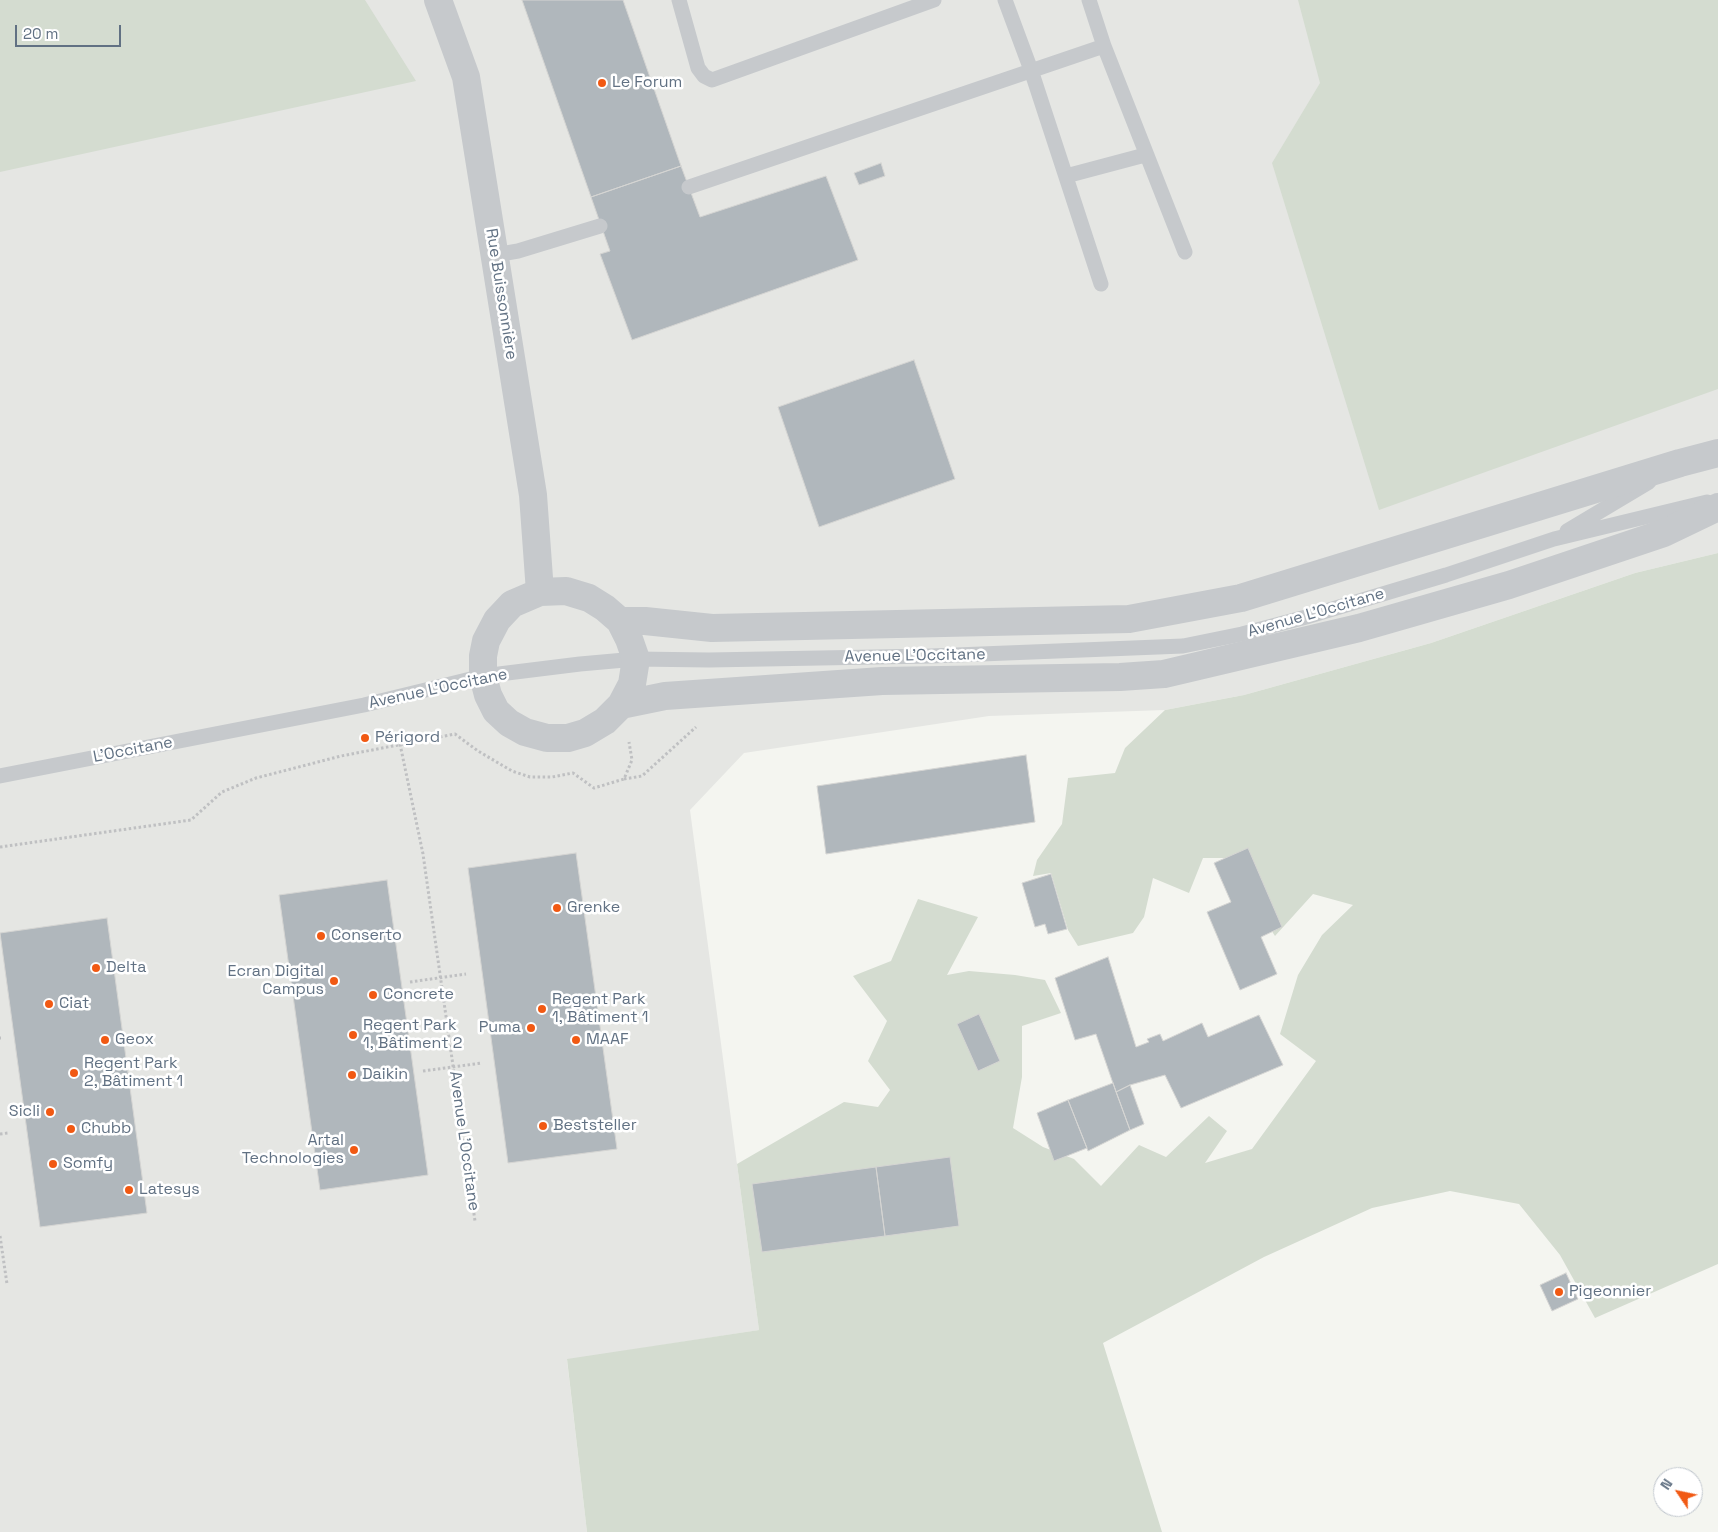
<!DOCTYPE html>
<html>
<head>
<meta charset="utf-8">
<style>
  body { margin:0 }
  #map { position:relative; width:1718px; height:1532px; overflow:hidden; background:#f4f5f0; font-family:"Space Grotesk",sans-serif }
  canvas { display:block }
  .north { position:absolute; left:1653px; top:1467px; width:50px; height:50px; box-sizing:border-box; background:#fff; border:1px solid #c0c6cd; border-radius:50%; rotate:304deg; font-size:14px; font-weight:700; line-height:20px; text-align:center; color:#617183 }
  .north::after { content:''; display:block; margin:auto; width:18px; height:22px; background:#f15913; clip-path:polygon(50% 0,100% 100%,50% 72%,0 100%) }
  .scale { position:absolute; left:15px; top:25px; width:106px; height:22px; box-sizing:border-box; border:2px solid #617183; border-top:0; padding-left:6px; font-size:15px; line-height:18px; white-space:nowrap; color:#617183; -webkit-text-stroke:4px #fff; paint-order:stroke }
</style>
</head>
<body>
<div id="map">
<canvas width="1718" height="1532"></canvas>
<div class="north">N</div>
<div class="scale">20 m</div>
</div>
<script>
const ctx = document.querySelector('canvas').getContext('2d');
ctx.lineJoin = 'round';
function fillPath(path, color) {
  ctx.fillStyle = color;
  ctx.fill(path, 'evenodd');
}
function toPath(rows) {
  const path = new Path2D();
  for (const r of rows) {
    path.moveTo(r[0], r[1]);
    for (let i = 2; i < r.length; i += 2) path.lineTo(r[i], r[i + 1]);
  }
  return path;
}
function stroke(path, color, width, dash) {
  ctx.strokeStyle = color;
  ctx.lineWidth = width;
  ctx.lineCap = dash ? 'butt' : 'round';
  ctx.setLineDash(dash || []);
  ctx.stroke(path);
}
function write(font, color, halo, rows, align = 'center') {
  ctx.font = font + ' "Space Grotesk",sans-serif';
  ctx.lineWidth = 5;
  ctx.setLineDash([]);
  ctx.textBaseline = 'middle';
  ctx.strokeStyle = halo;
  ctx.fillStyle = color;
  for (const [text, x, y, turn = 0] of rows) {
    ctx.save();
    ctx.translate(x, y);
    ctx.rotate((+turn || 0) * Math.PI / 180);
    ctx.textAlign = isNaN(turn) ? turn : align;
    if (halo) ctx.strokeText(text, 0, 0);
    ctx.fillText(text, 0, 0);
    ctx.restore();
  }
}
const built = toPath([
  [0,0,1718,0,1718,553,1635,573,1431,643,1244,695,1165,710,989,716,744,753,690,810,759,1330,567,1360,587,1532,0,1532]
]);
const green = toPath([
  [0,0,365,0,416,81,0,172],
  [1298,0,1718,0,1718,389,1379,510,1272,163,1320,83],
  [1718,553,1718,1264,1595,1318,1560,1255,1519,1204,1450,1191,1372,1208,1264,1257,1103,1343,1162,1532,587,1532,567,1359,759,1330,737,1164,844,1102,878,1107,890,1090,868,1061,887,1021,853,976,891,961,918,899,978,917,947,975,969,971,1015,975,1045,980,1061,1013,1022,1026,1022,1077,1013,1128,1043,1147,1074,1159,1101,1186,1139,1145,1166,1157,1209,1116,1227,1131,1205,1163,1252,1149,1316,1061,1280,1034,1298,975,1322,935,1353,905,1313,894,1275,936,1224,858,1203,858,1189,893,1153,878,1144,917,1133,933,1078,946,1068,930,1051,873,1033,876,1037,860,1062,824,1068,778,1115,773,1125,748,1165,710,1244,695,1431,643,1635,573]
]);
const building = toPath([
  [522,0,623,0,681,166,591,197,522,0],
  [881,163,885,176,859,185,854,173,881,163],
  [681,166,700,217,826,176,858,260,632,340,600,254,610,251,591,197,681,166],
  [914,360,955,479,819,527,778,407,914,360],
  [1026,755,1035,822,826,854,817,786,1026,755],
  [1248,848,1282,927,1261,937,1277,974,1240,990,1207,912,1231,902,1214,863,1248,848],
  [576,853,617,1149,508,1163,468,868,576,853],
  [1051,874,1067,929,1048,934,1045,924,1035,927,1022,883,1051,874],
  [387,880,428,1175,320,1190,279,895,387,880],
  [107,918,147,1213,40,1227,0,933,107,918],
  [1108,957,1136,1047,1149,1042,1147,1039,1160,1034,1163,1041,1202,1023,1208,1037,1259,1015,1283,1065,1181,1108,1165,1075,1130,1085,1116,1092,1096,1034,1075,1040,1055,978,1108,957],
  [979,1014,1000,1061,978,1071,957,1024,979,1014],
  [1113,1083,1130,1130,1088,1151,1068,1100,1113,1083],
  [1130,1085,1144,1124,1130,1130,1116,1092,1130,1085],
  [1068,1100,1087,1148,1054,1161,1037,1113,1068,1100],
  [950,1157,959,1226,885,1236,876,1167,950,1157],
  [876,1167,885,1236,762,1252,752,1184,876,1167],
  [1566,1273,1578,1299,1552,1311,1540,1285,1566,1273]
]);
const path = toPath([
  [400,744,423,854,475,1221],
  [624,779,642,776,696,727],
  [0,847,191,820,222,792,256,778,341,756,455,734,478,751,512,771,530,777,552,777,573,773,594,788,624,779,632,760,629,742],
  [410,982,466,974],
  [0,1038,1,1038],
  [423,1071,482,1063],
  [0,1134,8,1133],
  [0,1236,7,1284]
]);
const service = toPath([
  [679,0,698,68,704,76,712,80,934,0],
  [1005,0,1031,70,1101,284],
  [1089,0,1104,46,1185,252],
  [1066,176,1145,155],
  [689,187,1104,46],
  [495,255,518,251,600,226],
  [1567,531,1649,482],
  [0,776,364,705,483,676,580,664,636,659,709,660,931,656,1183,646,1242,634,1306,617,1446,575,1554,539,1707,502]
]);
const minor = toPath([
  [438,0,466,77,533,495,540,592],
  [566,591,589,598,605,608,620,621,629,639,636,659,632,684,621,705,605,721,585,733,568,738,547,738,525,732,509,723,496,711,488,695,483,676,483,656,486,641,497,620,512,604,540,592,566,591],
  [620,621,645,621,712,628,1129,619,1241,598,1680,463,1718,453],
  [621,705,665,696,882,681,1120,677,1164,674,1359,628,1509,585,1664,533,1718,507]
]);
const markers = [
  [602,83,5,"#f15913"],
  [365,738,5,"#f15913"],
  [557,908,5,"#f15913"],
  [321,936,5,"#f15913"],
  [96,968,5,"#f15913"],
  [334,981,5,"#f15913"],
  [373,995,5,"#f15913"],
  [49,1004,5,"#f15913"],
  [542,1009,5,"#f15913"],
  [531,1028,5,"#f15913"],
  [353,1035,5,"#f15913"],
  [105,1040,5,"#f15913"],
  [576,1040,5,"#f15913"],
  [74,1073,5,"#f15913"],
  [352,1075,5,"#f15913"],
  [50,1112,5,"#f15913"],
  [543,1126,5,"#f15913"],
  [71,1129,5,"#f15913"],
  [354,1150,5,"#f15913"],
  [53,1164,5,"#f15913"],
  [129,1190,5,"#f15913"],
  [1559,1292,5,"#f15913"]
];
const poiNames = [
  ["Le Forum",612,83],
  ["Périgord",375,738],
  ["Grenke",567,908],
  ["Conserto",331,936],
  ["Delta",106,968],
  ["Ecran Digital",324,972,"right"],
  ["Campus",324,990,"right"],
  ["Concrete",383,995],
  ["Regent Park",552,1000],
  ["1, Bâtiment 1",552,1018],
  ["Ciat",59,1004],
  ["Regent Park",363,1026],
  ["1, Bâtiment 2",363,1044],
  ["Puma",521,1028,"right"],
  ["Geox",115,1040],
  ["MAAF",586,1040],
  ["Regent Park",84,1064],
  ["2, Bâtiment 1",84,1082],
  ["Daikin",362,1075],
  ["Sicli",40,1112,"right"],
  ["Beststeller",553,1126],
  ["Chubb",81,1129],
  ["Artal",344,1141,"right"],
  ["Technologies",344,1159,"right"],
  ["Somfy",63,1164],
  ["Latesys",139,1190],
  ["Pigeonnier",1569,1292]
];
const streetNames = [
  ["Rue Buissonnière",501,294,81],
  ["Avenue L'Occitane",1316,613,-16],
  ["Avenue L'Occitane",915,656,-1],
  ["Avenue L'Occitane",438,689,-12],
  ["L'Occitane",133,750,-11],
  ["Avenue L'Occitane",464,1141,82]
];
fillPath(built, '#e5e6e3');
fillPath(green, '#d4dcd0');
fillPath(building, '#b0b7bc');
stroke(building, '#d5d5d3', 1);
stroke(path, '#bfc0c2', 3, [2.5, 2.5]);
stroke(service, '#c6c9cc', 15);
stroke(minor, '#c6c9cc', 28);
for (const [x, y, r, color] of markers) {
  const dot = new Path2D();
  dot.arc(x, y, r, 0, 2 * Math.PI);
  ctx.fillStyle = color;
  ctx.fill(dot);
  stroke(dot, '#fff', 2);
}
write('16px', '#617183', '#fff', poiNames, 'left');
write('16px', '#617183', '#fff', streetNames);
</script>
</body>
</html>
